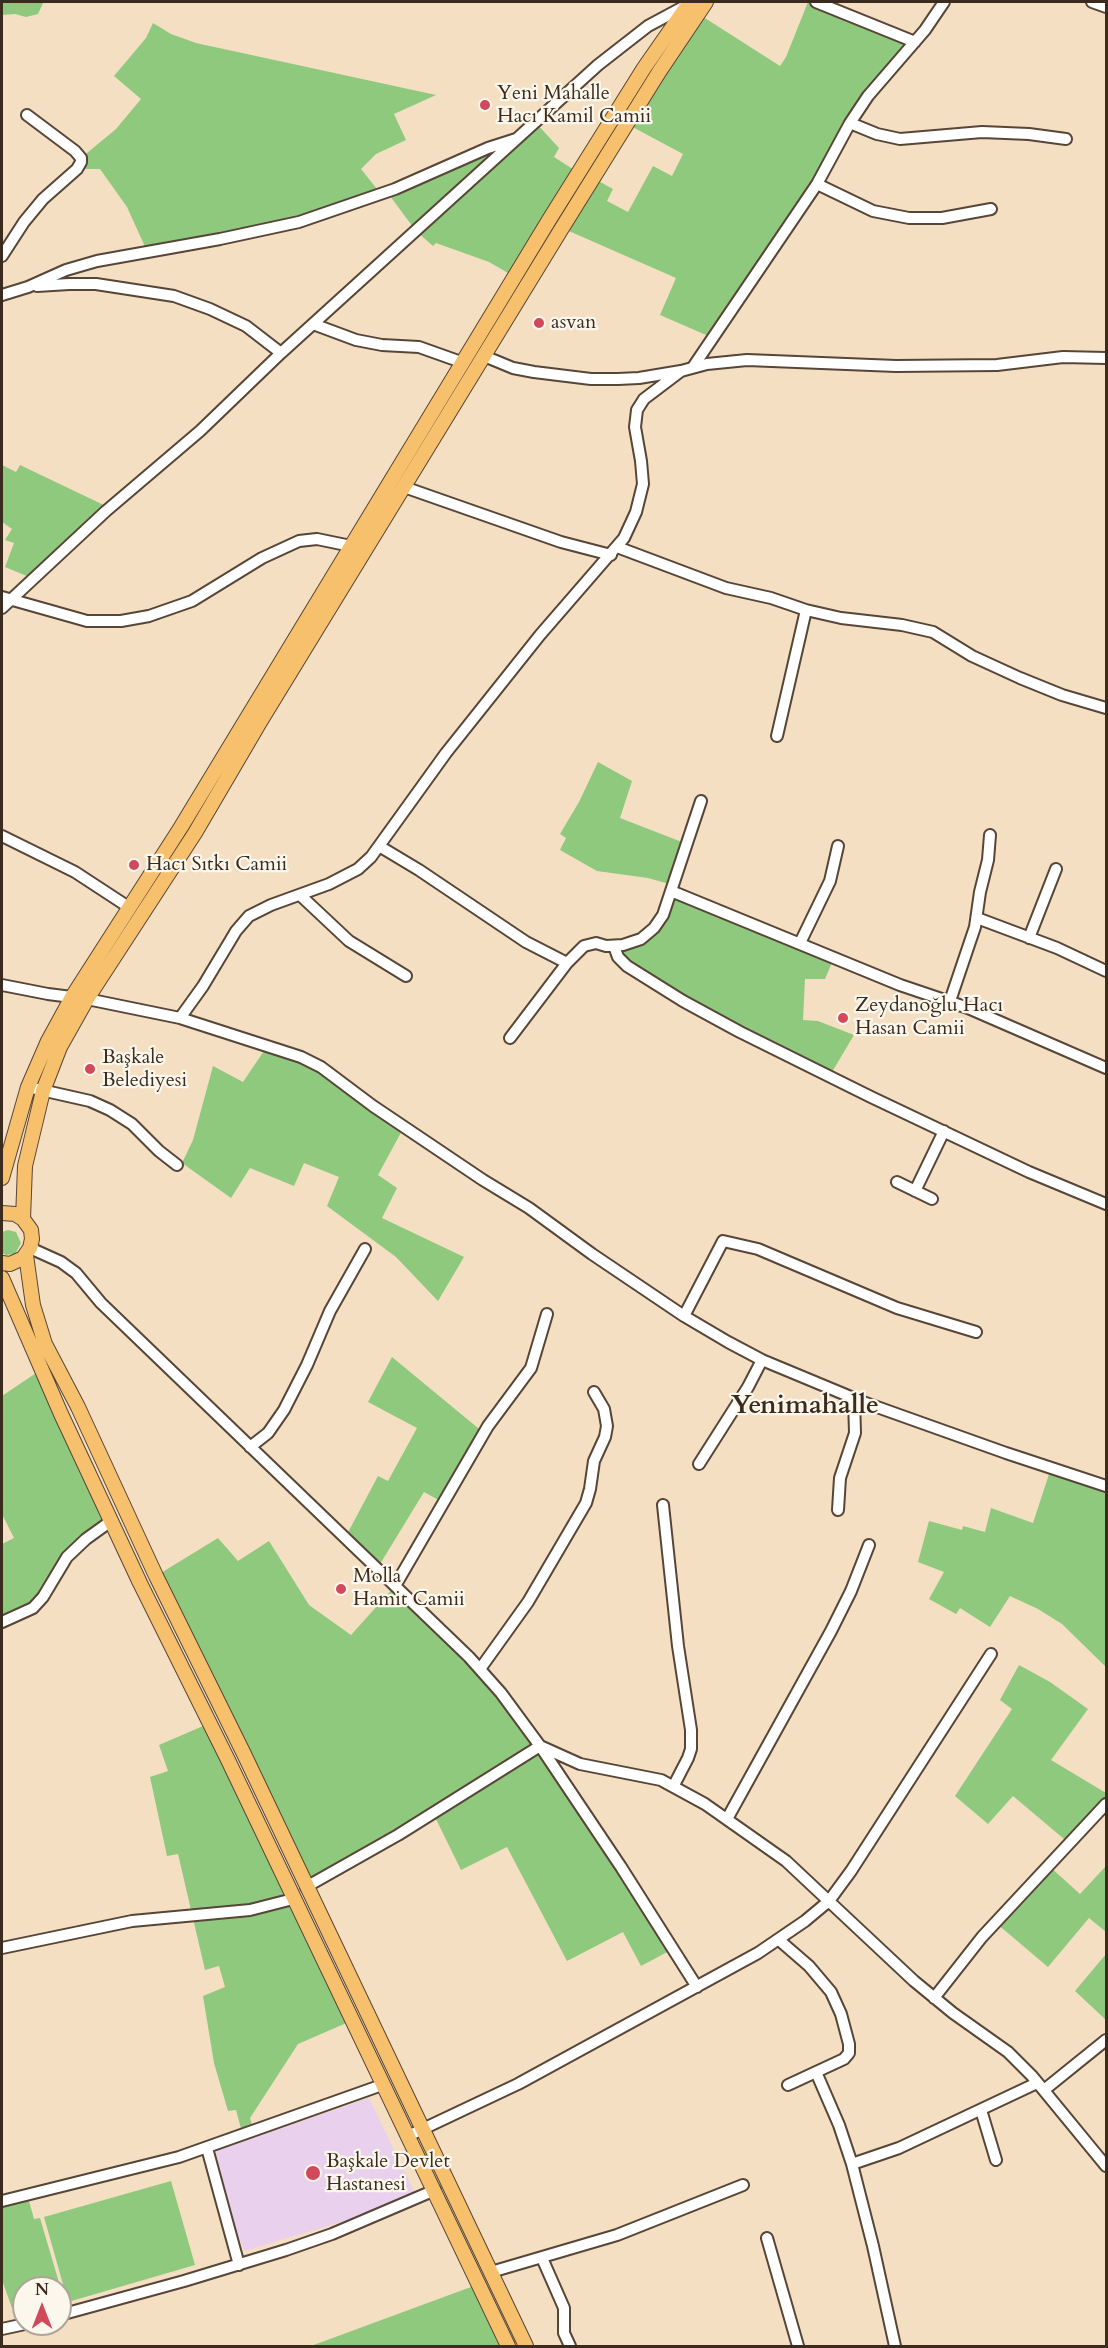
<!DOCTYPE html>
<html>
<head>
<meta charset="utf-8">
<style>
  body { margin:0 }
  #map { position:relative; width:1108px; height:2348px; overflow:hidden; background:#f4dfc3; font-family:Cardo,serif }
  canvas { display:block }
  .frame { position:absolute; inset:0; border:3px solid #3b2a1e; pointer-events:none }
  .north { position:absolute; left:12px; top:2276px; width:60px; height:60px; box-sizing:border-box; background:#fbf7ec; border:2px solid #aea59a; border-radius:50%; rotate:0deg; font-size:16px; font-weight:700; line-height:24px; text-align:center; color:#3b2a1e }
  .north::after { content:''; display:block; margin:auto; width:21px; height:27px; background:#d1495b; clip-path:polygon(50% 0,100% 100%,50% 72%,0 100%) }
</style>
</head>
<body>
<div id="map">
<canvas width="1108" height="2348"></canvas>
<div class="frame"></div>
<div class="north">N</div>
</div>
<script>
const ctx = document.querySelector('canvas').getContext('2d');
ctx.lineJoin = 'round';
function fillPath(path, color) {
  ctx.fillStyle = color;
  ctx.fill(path, 'evenodd');
}
function toPath(rows) {
  const path = new Path2D();
  for (const r of rows) {
    path.moveTo(r[0], r[1]);
    for (let i = 2; i < r.length; i += 2) path.lineTo(r[i], r[i + 1]);
  }
  return path;
}
function stroke(path, color, width, dash) {
  ctx.strokeStyle = color;
  ctx.lineWidth = width;
  ctx.lineCap = dash ? 'butt' : 'round';
  ctx.setLineDash(dash || []);
  ctx.stroke(path);
}
function write(font, color, halo, rows, align = 'center') {
  ctx.font = font + ' Cardo,serif';
  ctx.lineWidth = 4.5;
  ctx.setLineDash([]);
  ctx.textBaseline = 'middle';
  ctx.strokeStyle = halo;
  ctx.fillStyle = color;
  for (const [text, x, y, turn = 0] of rows) {
    ctx.save();
    ctx.translate(x, y);
    ctx.rotate((+turn || 0) * Math.PI / 180);
    ctx.textAlign = isNaN(turn) ? turn : align;
    if (halo) ctx.strokeText(text, 0, 0);
    ctx.fillText(text, 0, 0);
    ctx.restore();
  }
}
const built = toPath([
  [369,2098,415,2193,351,2219,245,2251,237,2233,216,2154,218,2150]
]);
const green = toPath([
  [2,2,39,2,43,3,38,14,26,17,15,14,2,15],
  [808,2,816,2,915,42,885,76,713,338,660,315,676,278,562,228,593,178,613,189,607,201,628,212,653,166,672,176,683,154,627,124,697,13,780,66,786,57],
  [153,23,171,34,196,43,436,95,394,114,406,140,376,154,361,169,381,194,334,210,147,251,127,207,100,169,77,169,81,158,116,129,141,99,114,76,146,38],
  [536,123,559,148,554,157,579,173,515,277,489,262,436,243,433,246,416,231,387,192,519,138],
  [2,465,16,472,20,465,110,508,34,579,5,567,14,543,5,540,12,529,2,522],
  [598,762,632,781,620,818,687,844,673,885,648,878,597,871,560,850,566,838,560,834,579,802],
  [671,891,834,958,825,979,805,979,803,1020,818,1021,854,1035,829,1077,740,1032,618,957,623,945,648,934],
  [268,1045,301,1057,404,1127,378,1175,397,1188,382,1218,464,1257,438,1301,396,1257,327,1206,339,1177,304,1163,294,1186,250,1168,231,1198,182,1163,193,1140,213,1066,243,1082],
  [8,1230,16,1232,21,1243,15,1254,6,1255,2,1253,2,1232],
  [392,1357,484,1433,444,1503,424,1492,377,1569,345,1538,378,1476,388,1481,417,1428,368,1402],
  [42,1369,111,1521,86,1539,43,1597,2,1622,2,1544,14,1538,2,1514,2,1452,3,1450,2,1447,2,1396],
  [1051,1468,1106,1486,1106,1667,1062,1624,1038,1609,1010,1596,990,1627,960,1608,956,1614,929,1599,944,1572,918,1562,929,1521,962,1530,963,1526,985,1532,991,1508,1033,1523],
  [218,1538,238,1561,269,1541,309,1605,351,1635,395,1586,501,1693,673,1949,641,1966,623,1932,567,1961,507,1847,461,1870,433,1813,306,1887,156,1576],
  [1019,1665,1050,1682,1088,1709,1051,1760,1106,1793,1106,1804,1070,1844,1013,1796,988,1824,955,1796,1012,1709,1000,1700],
  [210,1723,351,2021,298,2044,250,2118,254,2132,243,2136,236,2110,228,2111,214,2063,203,1996,225,1987,219,1966,205,1970,178,1854,167,1856,150,1777,168,1771,159,1745],
  [1049,1866,1080,1894,1106,1866,1106,1932,1089,1918,1048,1967,996,1923],
  [1106,1954,1106,2020,1075,1991],
  [171,2181,195,2265,68,2302,44,2217],
  [27,2194,34,2219,40,2218,68,2313,60,2315,60,2288,24,2288,24,2305,12,2308,2,2280,2,2201],
  [479,2284,508,2346,311,2346]
]);
const minor = toPath([
  [816,2,915,42],
  [1092,2,1106,7],
  [850,123,877,134,900,139,982,132,1029,134,1066,139],
  [817,184,873,211,909,218,942,218,991,209],
  [2,256,24,222,43,199,77,169,81,162,81,158,75,151,27,115],
  [37,286,69,284,96,284,174,296,210,309,246,326,281,353],
  [2,295,28,287,66,270,97,261,220,239,299,222,395,189,488,148,516,139],
  [313,324,356,340,382,345,419,347,464,363],
  [484,356,513,368,534,372,591,379,618,379,639,378,681,371,707,364,747,360,896,366,997,365,1063,357,1106,358],
  [693,367,817,184,850,123,868,96,925,30,944,2],
  [404,487,561,542,611,555],
  [617,547,726,588,771,598,806,610,841,618,902,625,933,632,972,656,1020,678,1062,695,1106,708],
  [2,597,87,621,121,621,149,616,192,601,262,558,299,541,317,539,351,546],
  [2,608,106,511,200,431,281,353,598,65,648,26,687,5],
  [777,736,806,610],
  [2,836,75,872,130,908],
  [379,846,419,870,526,942,567,963],
  [671,891,900,985,968,1008,1106,1068],
  [300,895,349,941,406,976],
  [977,918,1057,948,1106,971],
  [1029,938,1056,869],
  [800,943,830,881,838,846],
  [614,946,618,957,627,966,683,1001,740,1032,871,1097,1029,1172,1106,1204],
  [2,985,48,994,87,999,180,1018,301,1057,321,1067,373,1106,483,1180,529,1208,592,1254,684,1316,728,1342,762,1360,863,1402,1006,1453,1106,1486],
  [950,1001,975,927,980,892,988,860,990,835],
  [180,1018,203,986,236,931,249,916,271,905,329,884,358,869,371,857,446,753,540,635,624,538,636,512,643,484,641,461,635,427,637,410,644,399,681,371],
  [510,1038,567,963,584,946,596,943,606,946,623,945,641,939,654,928,663,915,701,801],
  [28,1087,90,1101,110,1110,132,1124,159,1151,177,1165],
  [897,1182,932,1199],
  [915,1191,944,1131],
  [30,1248,61,1262,76,1273,101,1303,469,1657,501,1693,540,1746,621,1867,697,1987],
  [684,1316,723,1241,758,1249,897,1308,976,1332],
  [250,1447,268,1433,284,1410,307,1365,330,1311,365,1249],
  [699,1464,748,1387,762,1360],
  [663,1505,678,1646,691,1730,691,1749,688,1758,674,1785],
  [838,1510,840,1478,855,1433,854,1399],
  [395,1586,488,1426,531,1368,547,1314],
  [2,1622,33,1608,43,1597,67,1557,86,1539,111,1521],
  [480,1669,528,1602,586,1503,590,1489,594,1461,605,1437,607,1426,604,1409,594,1392],
  [727,1819,831,1631,851,1591,869,1545],
  [306,1887,398,1835,540,1746,580,1764,661,1780,705,1804,786,1861,914,1981,953,2013,1008,2052,1032,2076,1106,2166],
  [779,1940,809,1966,831,1992,841,2014,849,2044,849,2053,844,2059,788,2085],
  [2,1948,132,1921,250,1910,293,1899],
  [934,1998,982,1937,1106,1804],
  [816,2072,839,2125,852,2164,873,2246,895,2346],
  [1044,2090,1106,2040],
  [981,2110,996,2160],
  [408,2136,518,2084,758,1953,805,1921,829,1901,851,1871,991,1654],
  [207,2148,239,2265],
  [852,2164,899,2148,1037,2083],
  [2,2201,179,2157,382,2085],
  [767,2238,798,2346],
  [542,2258,564,2308,564,2333,570,2346],
  [491,2272,617,2235,743,2185],
  [60,2315,184,2281,286,2250,332,2234,435,2190],
  [2,2329,25,2324]
]);
const major = toPath([
  [2,1178,28,1087,48,1041,72,997,181,827,549,220,644,68,690,2],
  [2,1213,15,1214,23,1219,31,1230,32,1239,30,1248,23,1258,10,1264,2,1263],
  [23,1219,25,1166,43,1091,60,1047,87,999,195,833,260,722,562,228,659,72,706,2],
  [26,1255,33,1305,45,1344,78,1407,156,1576,244,1754,526,2346],
  [2,1278,61,1414,140,1583,228,1760,508,2346]
]);
const markers = [
  [485,105,6,"#d1495b"],
  [539,323,6,"#d1495b"],
  [134,865,6,"#d1495b"],
  [843,1018,6,"#d1495b"],
  [90,1069,6,"#d1495b"],
  [341,1589,6,"#d1495b"],
  [313,2173,8,"#d1495b"]
];
const poiNames = [
  ["Yeni Mahalle",497,94],
  ["Hacı Kamil Camii",497,117],
  ["asvan",551,323],
  ["Hacı Sıtkı Camii",146,865],
  ["Zeydanoğlu Hacı",855,1006],
  ["Hasan Camii",855,1029],
  ["Başkale",102,1058],
  ["Belediyesi",102,1081],
  ["Molla",353,1577],
  ["Hamit Camii",353,1600],
  ["Başkale Devlet",326,2162],
  ["Hastanesi",326,2185]
];
const districtNames = [
  ["Yenimahalle",805,1407]
];
fillPath(built, '#e9d1ed');
fillPath(green, '#8fc97d');
stroke(minor, '#574537', 14);
stroke(major, '#574537', 16);
stroke(minor, '#fff', 10);
stroke(major, '#f7c06c', 14);
for (const [x, y, r, color] of markers) {
  const dot = new Path2D();
  dot.arc(x, y, r, 0, 2 * Math.PI);
  ctx.fillStyle = color;
  ctx.fill(dot);
  stroke(dot, '#fbf7ec', 2);
}
write('20px', '#3b2a1e', '#fbf7ec', poiNames, 'left');
write('bold 26px', '#3b2a1e', '#fbf7ec', districtNames);
</script>
</body>
</html>
